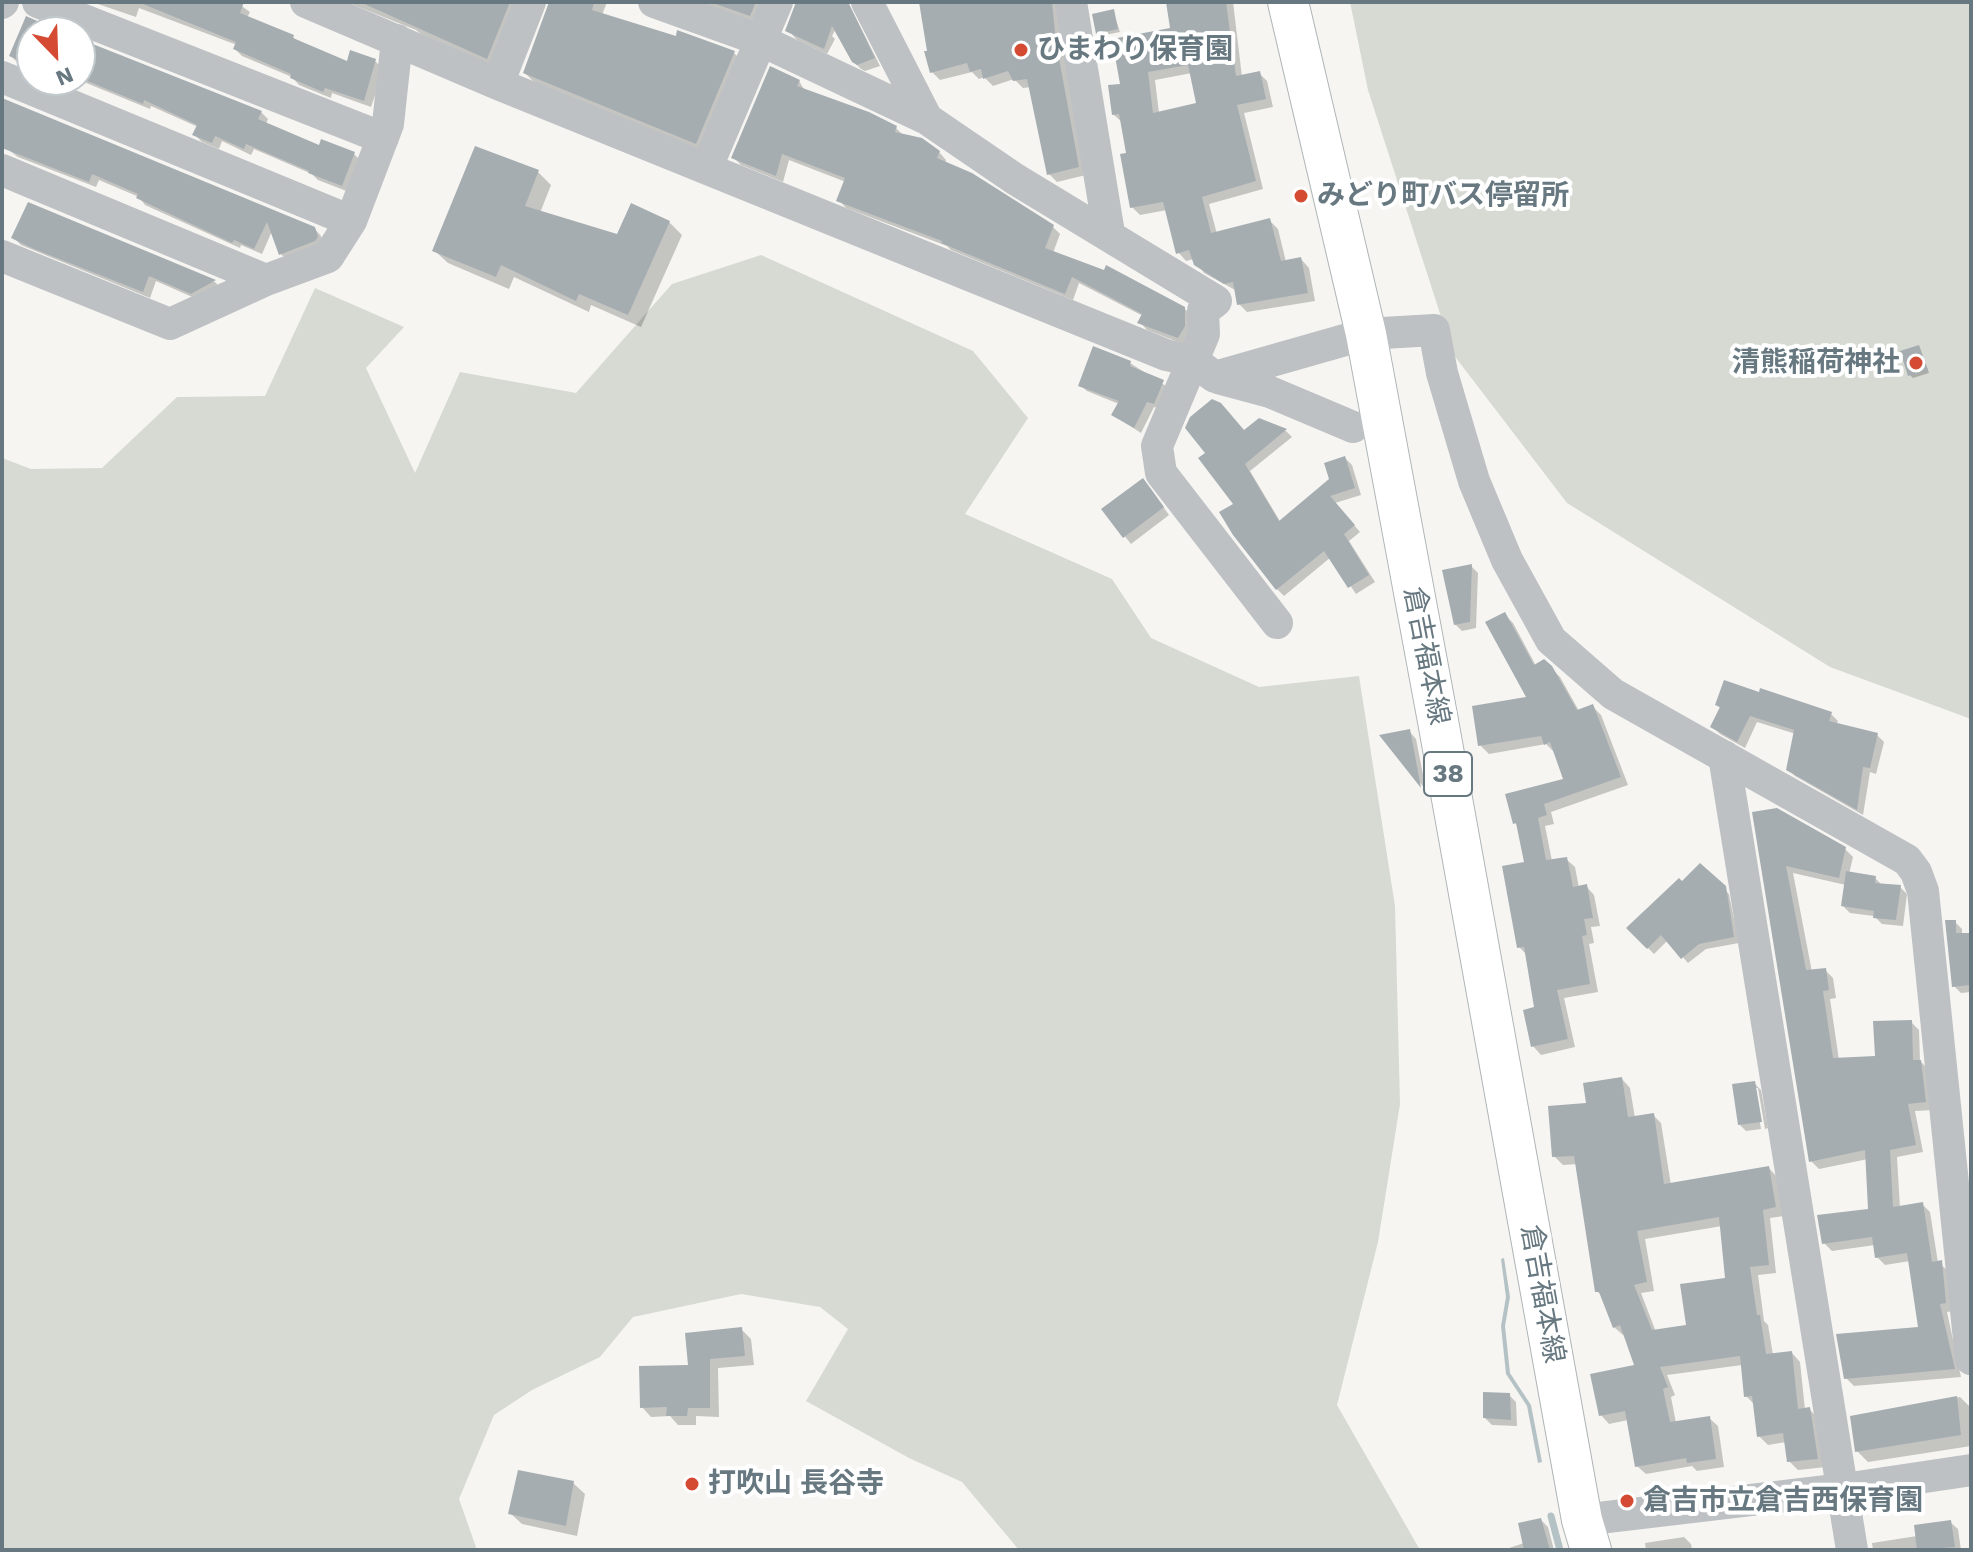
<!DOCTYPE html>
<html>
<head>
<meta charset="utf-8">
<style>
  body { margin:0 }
  #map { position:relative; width:1973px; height:1552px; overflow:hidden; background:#f6f5f2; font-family:"Work Sans",sans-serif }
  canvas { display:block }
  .frame { position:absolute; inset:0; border:4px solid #677881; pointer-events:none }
  .north { position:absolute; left:16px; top:16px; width:80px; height:80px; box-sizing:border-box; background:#fff; border:2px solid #c2c9cd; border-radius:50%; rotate:157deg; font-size:22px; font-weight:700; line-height:32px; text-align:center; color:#677881 }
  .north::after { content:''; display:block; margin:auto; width:28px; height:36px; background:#d54a32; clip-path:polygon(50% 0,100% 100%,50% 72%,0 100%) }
</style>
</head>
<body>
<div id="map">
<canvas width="1973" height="1552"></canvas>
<div class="frame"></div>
<div class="north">N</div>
</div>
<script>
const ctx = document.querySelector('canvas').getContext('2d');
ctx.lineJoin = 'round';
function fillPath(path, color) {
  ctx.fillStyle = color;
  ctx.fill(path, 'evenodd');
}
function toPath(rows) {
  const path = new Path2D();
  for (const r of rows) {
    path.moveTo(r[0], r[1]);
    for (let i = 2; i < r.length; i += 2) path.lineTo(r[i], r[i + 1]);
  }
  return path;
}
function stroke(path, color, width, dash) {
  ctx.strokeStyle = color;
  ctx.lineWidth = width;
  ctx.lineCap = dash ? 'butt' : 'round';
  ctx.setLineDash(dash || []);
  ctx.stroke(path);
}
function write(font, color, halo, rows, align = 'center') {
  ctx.font = font + ' "Work Sans","Noto Sans JP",sans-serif';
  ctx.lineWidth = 8;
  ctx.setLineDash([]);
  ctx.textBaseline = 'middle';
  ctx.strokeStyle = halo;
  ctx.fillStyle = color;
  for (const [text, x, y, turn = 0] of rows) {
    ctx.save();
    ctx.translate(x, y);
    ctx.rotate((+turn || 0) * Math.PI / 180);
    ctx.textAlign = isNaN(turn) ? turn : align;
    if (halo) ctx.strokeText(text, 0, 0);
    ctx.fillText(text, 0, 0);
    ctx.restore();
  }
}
const green = toPath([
  [1350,2,1971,2,1971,719,1830,667,1567,503,1453,354,1368,90],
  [761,255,973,351,1028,418,965,514,1112,579,1151,638,1259,687,1359,676,1395,906,1400,1104,1378,1242,1337,1405,1420,1550,1019,1550,962,1482,909,1458,806,1401,848,1329,820,1307,741,1294,633,1317,600,1357,532,1390,494,1415,459,1499,477,1550,2,1550,2,458,31,469,102,468,177,397,265,396,315,288,404,327,366,368,415,473,460,372,576,393,672,284]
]);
const water = toPath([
  [1504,1258,1510,1297,1505,1326,1510,1373,1531,1405,1542,1462,1538,1463,1527,1406,1506,1374,1501,1326,1506,1297,1501,1259]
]);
const shadow = toPath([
  [92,2,236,2,250,12,247,18,293,37,299,43,348,64,375,61,382,68,381,78,371,107,332,93,331,98,299,85,292,77,242,56,235,49,237,45,139,8,136,17],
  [346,2,523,2,497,67,421,34,416,30],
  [551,2,607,2,602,15,677,39,679,33,734,53,744,63,706,152,534,82,525,73],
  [697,2,772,2,760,25],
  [797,2,848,2,880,66,865,71,861,69,853,61,836,28,832,36,835,39,827,54,797,40,788,30],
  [921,2,1058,2,1086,175,1057,182,1049,174,1031,87,1023,88,1014,79,993,86,984,77,979,79,972,72,940,80,932,72],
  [1167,2,1233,2,1242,77,1259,73,1267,81,1273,107,1244,113,1263,189,1209,204,1217,234,1269,220,1278,229,1286,262,1301,259,1309,268,1315,301,1247,312,1239,304,1237,291,1204,273,1194,259,1186,261,1178,252,1167,210,1140,215,1132,207,1123,123,1113,114,1122,85,1172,30],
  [1192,73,1199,104,1159,113,1155,80],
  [1113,11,1120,32,1100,36,1097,33],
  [27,18,61,32,32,32,32,68,18,63,11,56],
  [80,40,261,112,268,119,266,124,320,148,354,154,361,161,349,192,318,180,312,174,254,149,251,155,222,141,219,149,202,142,195,135,198,127,151,106,150,109,79,80],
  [799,81,805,91,896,128,904,136,939,152,946,160,945,164,1052,226,1060,234,1053,253,1184,308,1192,316,1186,345,1147,330,1140,322,1143,316,1079,283,1073,300,951,250,947,246,846,208,839,200,846,182,789,160,783,182,741,165,734,158],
  [2,100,314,228,321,236,324,245,288,261,281,254,272,231,262,254,241,245,240,248,145,205,139,197,99,180,96,187,18,157,2,145],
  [538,172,551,185,540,213,618,236,669,222,682,235,641,327,591,305,589,312,514,277,509,289,448,263,435,251],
  [29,204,215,282,221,288,199,300,156,281,150,298,21,245,14,238],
  [1919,347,1929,373,1913,378,1910,375],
  [1130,363,1169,388,1160,409,1154,407,1141,433,1113,415,1119,404,1087,391,1080,385],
  [1259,420,1286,431,1292,437,1250,471,1281,523,1331,479,1345,458,1352,465,1361,495,1335,503,1360,532,1349,541,1375,582,1356,594,1331,557,1284,596,1277,589,1236,505,1244,432],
  [1150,488,1169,515,1131,544,1103,509],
  [1471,566,1478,573,1476,628,1462,631,1455,624],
  [1504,614,1513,623,1536,666,1544,661,1560,677,1579,711,1593,707,1601,715,1628,785,1551,812,1554,824,1545,826,1552,861,1566,859,1575,867,1579,888,1586,886,1594,895,1600,926,1591,927,1594,943,1589,944,1598,992,1564,998,1575,1047,1541,1055,1533,1046,1537,1009,1527,955,1519,947,1526,863,1519,827,1515,823,1566,780,1554,752,1546,744,1489,754,1480,745,1530,699],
  [1717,705,1831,714,1838,721,1836,725,1877,735,1884,742,1876,774,1870,772,1863,815,1795,776,1788,769,1796,734,1757,722,1745,748,1720,734,1713,727,1721,709],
  [1409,731,1416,739,1426,790,1382,736],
  [1755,814,1845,849,1853,857,1849,874,1875,878,1882,885,1900,887,1907,894,1903,926,1882,924,1874,916,1850,913,1843,906,1846,885,1793,873,1812,972,1825,970,1833,978,1836,998,1830,999,1839,1060,1877,1058,1911,1022,1919,1030,1920,1061,1929,1070,1933,1110,1915,1111,1923,1152,1897,1157,1900,1208,1922,1204,1930,1212,1938,1263,1949,1271,1953,1311,1947,1312,1961,1377,1854,1386,1846,1378,1920,1329,1910,1261,1885,1265,1877,1257,1875,1245,1832,1251,1824,1243,1870,1211,1868,1159,1819,1169,1811,1161],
  [1700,866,1729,894,1739,943,1706,949,1688,963,1668,940,1654,954,1629,929],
  [1955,922,1962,929,1962,935,1971,935,1971,992,1961,993,1954,986],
  [1622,1079,1630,1088,1635,1118,1653,1115,1661,1123,1671,1185,1769,1168,1777,1177,1784,1216,1770,1218,1776,1273,1758,1275,1764,1321,1768,1325,1773,1355,1792,1353,1800,1362,1805,1410,1809,1409,1818,1418,1826,1467,1798,1470,1789,1461,1786,1442,1768,1445,1759,1436,1755,1405,1746,1396,1742,1365,1667,1375,1675,1395,1671,1397,1676,1423,1709,1418,1718,1426,1724,1467,1697,1471,1692,1466,1646,1474,1637,1466,1628,1420,1609,1424,1601,1415,1637,1367,1625,1335,1623,1335,1614,1327,1603,1297,1597,1291,1578,1164,1563,1165,1554,1156,1589,1105],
  [1722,1226,1727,1279,1688,1327,1656,1332,1641,1293,1654,1291,1645,1239],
  [1754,1083,1761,1090,1768,1128,1765,1129,1758,1088,1754,1088,1761,1129,1746,1131,1739,1124],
  [741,1329,751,1339,754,1365,718,1368,719,1417,696,1416,696,1425,678,1425,670,1416,651,1417,642,1407],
  [1509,1395,1516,1402,1517,1426,1492,1425,1485,1418],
  [1960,1397,1971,1408,1971,1446,1868,1462,1857,1451,1852,1418],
  [573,1483,585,1494,577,1536,522,1524,510,1513],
  [1541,1520,1548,1527,1554,1550,1510,1550,1509,1548,1524,1543],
  [1950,1522,1958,1529,1961,1550,1873,1550,1872,1543,1917,1536],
  [1684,1537,1691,1544,1692,1550,1646,1550,1645,1543]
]);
const stream = toPath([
  [1551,1516,1560,1550]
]);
const building = toPath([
  [138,2,244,2,240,13,294,35,293,38,347,61,350,50,376,59,364,101,325,88,323,92,290,78,291,74,233,49,236,42],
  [360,2,510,2,487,59],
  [549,2,594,2,592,10,676,36,677,30,735,51,696,144,523,73],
  [710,2,756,2,750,16],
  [796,2,848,2,875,58,857,65,852,62,832,26,824,49,785,31],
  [919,2,1052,2,1056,42,1079,167,1047,175,1027,79,1013,81,1008,71,983,79,981,69,970,72,967,63,930,73,924,51,927,51],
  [1166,2,1226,2,1236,76,1260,71,1266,99,1237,105,1256,181,1202,197,1211,233,1270,218,1281,261,1301,257,1308,293,1237,305,1233,282,1224,284,1194,265,1189,250,1176,254,1163,202,1130,208,1120,154,1126,153,1119,114,1112,115,1108,85,1120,84,1112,39,1170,28],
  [1188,65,1196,103,1153,113,1148,72],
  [1114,9,1118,29,1096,34,1092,14],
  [26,16,62,32,32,32,32,66,9,56],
  [80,39,262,111,258,119,319,145,321,139,355,152,342,186,308,173,309,171,246,144,244,149,215,136,212,143,192,135,197,125,144,100,143,104,80,78],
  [770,66,800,80,797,86,869,112,897,126,895,132,922,138,940,151,937,158,972,173,1054,225,1045,248,1104,270,1106,265,1185,307,1185,326,1178,338,1137,323,1142,314,1072,277,1065,294,941,243,942,241,836,201,845,178,782,154,776,176,731,158],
  [2,98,315,227,318,237,315,241,279,255,267,222,254,249,234,240,232,243,136,198,138,194,92,174,89,182,2,148],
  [475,146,539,170,525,206,617,234,631,203,670,221,628,315,579,294,576,301,501,265,496,277,432,251],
  [28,202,216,280,191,294,149,276,143,292,34,249,11,238],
  [1919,345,1928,370,1908,376,1900,351],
  [1093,346,1131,361,1130,366,1164,380,1154,404,1147,402,1134,428,1111,415,1119,401,1078,386],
  [1212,399,1221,403,1244,430,1259,418,1287,429,1245,464,1279,521,1329,479,1324,463,1345,456,1355,488,1330,496,1355,525,1344,534,1369,575,1348,588,1324,551,1276,590,1233,535,1219,512,1233,504,1198,458,1205,453,1185,428,1190,417],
  [1143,478,1164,507,1123,538,1101,509],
  [1472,564,1470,622,1454,625,1442,570],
  [1505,612,1534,665,1544,659,1552,666,1577,710,1593,704,1621,777,1544,804,1547,815,1538,818,1546,860,1567,857,1573,887,1587,884,1593,918,1584,919,1587,935,1582,936,1590,984,1557,990,1568,1039,1531,1047,1523,1010,1534,1007,1524,947,1517,948,1502,866,1524,862,1516,823,1513,824,1505,794,1563,779,1550,742,1544,745,1541,736,1478,746,1472,706,1526,697,1485,622],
  [1724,680,1759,692,1760,688,1832,712,1829,721,1878,733,1870,768,1863,767,1857,810,1786,770,1794,730,1750,716,1737,742,1710,727,1720,707,1715,705],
  [1410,729,1421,788,1379,735],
  [1777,808,1846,847,1839,878,1786,866,1806,970,1826,968,1829,990,1823,991,1833,1058,1875,1056,1873,1021,1912,1020,1913,1060,1921,1060,1926,1102,1908,1104,1916,1145,1890,1150,1893,1207,1923,1202,1932,1262,1942,1260,1946,1303,1940,1304,1955,1369,1844,1379,1836,1334,1918,1327,1907,1253,1875,1258,1872,1237,1822,1244,1817,1215,1868,1209,1865,1150,1809,1162,1752,812],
  [1700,863,1726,886,1734,937,1699,944,1681,959,1661,935,1647,949,1626,928,1679,878,1682,881],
  [1846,871,1876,876,1875,883,1901,885,1896,920,1873,918,1874,911,1841,906],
  [1945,920,1956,920,1956,933,1971,933,1971,985,1952,987],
  [1622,1077,1628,1117,1654,1113,1664,1184,1769,1166,1776,1207,1763,1210,1769,1265,1750,1267,1757,1315,1760,1315,1766,1354,1792,1351,1798,1409,1810,1407,1818,1459,1787,1462,1783,1433,1757,1437,1752,1396,1744,1397,1740,1356,1660,1367,1668,1387,1663,1389,1670,1422,1710,1416,1716,1459,1687,1463,1686,1458,1635,1467,1625,1411,1599,1416,1590,1374,1634,1365,1620,1325,1613,1328,1599,1292,1595,1292,1574,1156,1552,1157,1548,1106,1586,1103,1583,1083],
  [1719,1217,1725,1278,1680,1284,1686,1325,1652,1330,1634,1285,1647,1282,1637,1231],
  [1755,1081,1762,1122,1738,1125,1732,1084],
  [742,1327,745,1356,710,1359,710,1408,688,1408,687,1416,666,1416,667,1407,640,1408,639,1366,688,1365,685,1333],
  [1483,1392,1510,1393,1511,1420,1483,1418],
  [1957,1396,1961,1435,1855,1452,1850,1416],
  [518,1470,574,1481,566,1526,508,1514],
  [1541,1518,1550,1550,1524,1550,1518,1523],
  [1951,1520,1955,1547,1917,1550,1914,1525]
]);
const minor = toPath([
  [38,2,383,138],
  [306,2,498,84,1166,355,1193,361,1215,377,1366,334,1434,330,1442,373,1474,481,1507,560,1551,640,1613,694,1907,860,1916,872,1923,891,1971,1359],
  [654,2,760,40,927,119,1015,179,1216,301,1203,311,1204,334,1157,446,1161,473,1277,623],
  [867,2,927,119],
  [1071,2,1109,233],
  [2,3,3,2],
  [2,77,351,221],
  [498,84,530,2],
  [707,167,777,2],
  [2,170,266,280],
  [2,256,170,324,266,280,328,257,351,221,388,124,397,40],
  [1218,378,1270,392,1353,427],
  [1724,756,1852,1550],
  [1582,1520,1844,1489,1971,1470]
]);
const major = toPath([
  [1288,2,1366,334,1438,721,1582,1520,1591,1550]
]);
const markers = [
  [1021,50,8,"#d54a32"],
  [1301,196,8,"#d54a32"],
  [1916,363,8,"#d54a32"],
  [692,1484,8,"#d54a32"],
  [1627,1501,8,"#d54a32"]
];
const shields = [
  [1448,774,48]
];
const shieldNames = [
  ["38",1448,774]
];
const poiNames = [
  ["ひまわり保育園",1037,50],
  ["みどり町バス停留所",1317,196],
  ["清熊稲荷神社",1900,363,"right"],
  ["打吹山 長谷寺",708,1484],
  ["倉吉市立倉吉西保育園",1643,1501]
];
const streetNames = [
  ["倉吉福本線",1426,656,79],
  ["倉吉福本線",1542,1294,80]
];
fillPath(green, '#d6dad2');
fillPath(water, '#b5c2c5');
fillPath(shadow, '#0003');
stroke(stream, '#b5c2c5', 7);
fillPath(building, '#a5adb1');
stroke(major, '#aeb4b7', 42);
stroke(minor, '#bdc1c4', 32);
stroke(major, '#fff', 40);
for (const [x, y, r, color] of markers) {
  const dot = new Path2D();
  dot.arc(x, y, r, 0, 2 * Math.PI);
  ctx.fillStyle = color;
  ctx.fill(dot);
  stroke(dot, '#fff', 3);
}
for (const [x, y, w] of shields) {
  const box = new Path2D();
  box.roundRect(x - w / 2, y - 22, w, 44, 6);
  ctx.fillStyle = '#fff';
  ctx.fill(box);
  stroke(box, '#677881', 2);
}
write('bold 26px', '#677881', null, shieldNames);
write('bold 28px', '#677881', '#fff', poiNames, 'left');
write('28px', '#677881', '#fff', streetNames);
</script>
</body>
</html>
